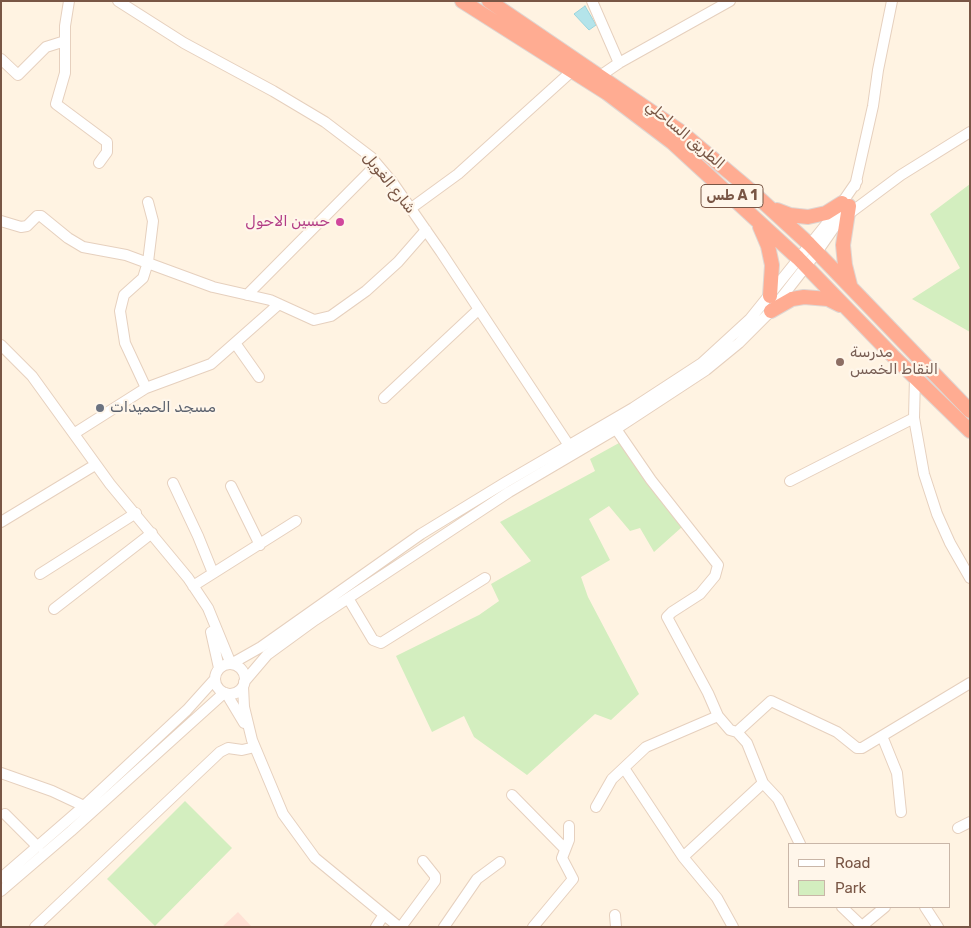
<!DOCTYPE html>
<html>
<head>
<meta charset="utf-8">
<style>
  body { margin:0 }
  #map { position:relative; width:971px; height:928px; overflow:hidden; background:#fff3e2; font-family:Rubik,sans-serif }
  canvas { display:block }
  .frame { position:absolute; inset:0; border:2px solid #795645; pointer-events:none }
  .legend { position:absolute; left:788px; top:843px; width:162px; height:65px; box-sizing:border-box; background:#fff6ea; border:1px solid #c9b6a8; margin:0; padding:6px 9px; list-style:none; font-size:15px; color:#795645 }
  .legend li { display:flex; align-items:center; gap:10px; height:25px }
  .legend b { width:25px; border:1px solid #c9b6a8 }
</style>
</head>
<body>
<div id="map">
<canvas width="971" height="928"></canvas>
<div class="frame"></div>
<ul class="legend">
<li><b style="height:6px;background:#fff"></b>Road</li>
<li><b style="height:14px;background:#d3eebf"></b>Park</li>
</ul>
</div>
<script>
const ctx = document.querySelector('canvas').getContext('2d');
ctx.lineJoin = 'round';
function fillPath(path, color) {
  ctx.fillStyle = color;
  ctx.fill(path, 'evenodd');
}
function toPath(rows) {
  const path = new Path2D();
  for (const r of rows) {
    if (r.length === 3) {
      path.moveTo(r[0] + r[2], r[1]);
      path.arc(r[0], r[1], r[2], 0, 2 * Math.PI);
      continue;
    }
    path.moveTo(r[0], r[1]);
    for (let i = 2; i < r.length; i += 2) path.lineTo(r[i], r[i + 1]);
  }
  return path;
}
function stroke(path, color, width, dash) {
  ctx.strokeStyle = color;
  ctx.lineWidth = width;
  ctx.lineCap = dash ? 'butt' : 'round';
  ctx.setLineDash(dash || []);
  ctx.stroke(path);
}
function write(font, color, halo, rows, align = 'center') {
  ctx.font = font + ' Rubik,"Noto Naskh Arabic",sans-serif';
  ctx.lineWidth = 4.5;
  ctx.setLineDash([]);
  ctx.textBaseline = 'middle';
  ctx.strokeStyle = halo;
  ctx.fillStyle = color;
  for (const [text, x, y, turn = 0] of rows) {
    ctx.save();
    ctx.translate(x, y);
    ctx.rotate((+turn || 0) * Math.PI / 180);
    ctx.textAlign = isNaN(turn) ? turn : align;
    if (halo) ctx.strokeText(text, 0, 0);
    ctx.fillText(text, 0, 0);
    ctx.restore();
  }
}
const commercial = toPath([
  [238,912,252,927,222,927]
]);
const green = toPath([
  [970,184,970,332,912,299,960,268,930,214],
  [619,443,682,527,654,552,640,528,630,531,609,506,589,519,610,560,581,577,588,597,639,694,611,720,595,714,527,775,474,737,464,716,432,732,396,656,479,615,499,601,491,584,531,561,500,522,595,471,590,459],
  [185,801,232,848,155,926,107,879]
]);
const water = toPath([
  [585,6,596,25,589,30,574,14,585,6]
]);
const minor = toPath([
  [69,1,65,26,65,73,56,104,107,142,107,152,99,163],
  [118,1,184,43,273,91,325,122,371,157,393,183,441,252,572,450],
  [592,1,619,63,600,76],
  [1,59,18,75,46,47,65,41],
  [619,63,730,1],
  [855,186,873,106,878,70,892,1],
  [410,209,458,174,572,71],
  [846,216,901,175,970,132],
  [1,221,21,227,27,226,37,216,41,216,68,238,83,247,126,255,213,287,270,300,314,320,331,316,366,291,398,262,426,230],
  [247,295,377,164],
  [235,343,259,377],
  [1,345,32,376,110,484,188,578,208,608,231,664,261,647,421,534,506,482,633,408,702,363,750,319,833,216,857,181],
  [146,388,125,343,120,311,124,295,143,278,148,262,153,221,148,202],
  [384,398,478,310],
  [914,418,924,474,937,514,950,543,970,578],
  [616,429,651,480,718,565,715,576,700,594,672,612,667,617,708,693,718,716],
  [75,433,146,388,211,364,279,304],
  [790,481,914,418,915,377],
  [173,483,198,536,213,573],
  [231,486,260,545],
  [1,522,95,465],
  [40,574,136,513],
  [193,586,296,521],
  [348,598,373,640,381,643,485,578],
  [54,609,152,533],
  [211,632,219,668],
  [230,679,15],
  [244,682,267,655,315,620,509,492,616,429,706,370,739,343,771,311,817,252,847,209],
  [243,686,244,707,252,740,283,814,315,858,399,927],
  [226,693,244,723],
  [737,732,771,701,837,732,857,748,862,748,970,683],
  [882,736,897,773,901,812],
  [624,768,683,857],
  [1,773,52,791,84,806],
  [512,795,565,849],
  [596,807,612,779,646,747,718,716,730,730,737,732,747,743,763,783],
  [5,814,38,847],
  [958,828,970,822],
  [1,878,84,806,187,710,214,680],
  [1,891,71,831,224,693],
  [842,907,863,927],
  [925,907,938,927],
  [615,915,616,927],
  [862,926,885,907],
  [35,927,220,752,228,748,242,750,255,747],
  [376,927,383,916],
  [401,927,435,881,435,876,423,861],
  [444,927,477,879,500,862],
  [533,927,573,879,562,858,569,840,569,826],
  [733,927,717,898,683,857,763,783,778,799,800,844]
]);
const highway = toPath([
  [462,1,607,93,673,143,798,258,895,358,970,431],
  [489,1,680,131,749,189,809,244,970,411],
  [849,206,843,245,845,265,850,285],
  [777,210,790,215,808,217,826,213,842,203],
  [760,227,768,246,772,265,770,296],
  [771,311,792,299,804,297,828,299,840,305]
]);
const markers = [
  [340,222,5,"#d1479c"],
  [840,362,5,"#8d6e63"],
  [100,408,5,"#6b7280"]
];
const shields = [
  [732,196,62]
];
const shieldNames = [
  ["طس A 1",732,196]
];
const streetNames = [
  ["الطريق الساحلي",685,135,40],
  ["شارع الغويل",389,183,51]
];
const hotelNames = [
  ["حسين الاحول",330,222]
];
const educationNames = [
  ["مدرسة",850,353],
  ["النقاط الخمس",850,370]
];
const worshipNames = [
  ["مسجد الحميدات",110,408]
];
fillPath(commercial, '#ffe1d5');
fillPath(green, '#d3eebf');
fillPath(water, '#b4e4ea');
stroke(water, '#99d4dd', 1);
stroke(minor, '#e6d0be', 12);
stroke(highway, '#dfd6d2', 16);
stroke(minor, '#fff', 10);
stroke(highway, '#ffac92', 14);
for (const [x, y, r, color] of markers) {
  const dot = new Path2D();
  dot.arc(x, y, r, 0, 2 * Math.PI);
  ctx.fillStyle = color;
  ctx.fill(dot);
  stroke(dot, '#fff6ea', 2);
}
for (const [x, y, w] of shields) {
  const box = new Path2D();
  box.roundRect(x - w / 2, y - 11.5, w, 23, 4);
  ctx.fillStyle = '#fff6ea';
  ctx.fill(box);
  stroke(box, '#795645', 1);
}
write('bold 14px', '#795645', null, shieldNames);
write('15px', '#795645', '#fff6ea', streetNames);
write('15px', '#b23c85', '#fff6ea', hotelNames, 'right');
write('15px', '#785e54', '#fff6ea', educationNames, 'left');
write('15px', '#5b616d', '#fff6ea', worshipNames, 'left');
</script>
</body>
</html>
